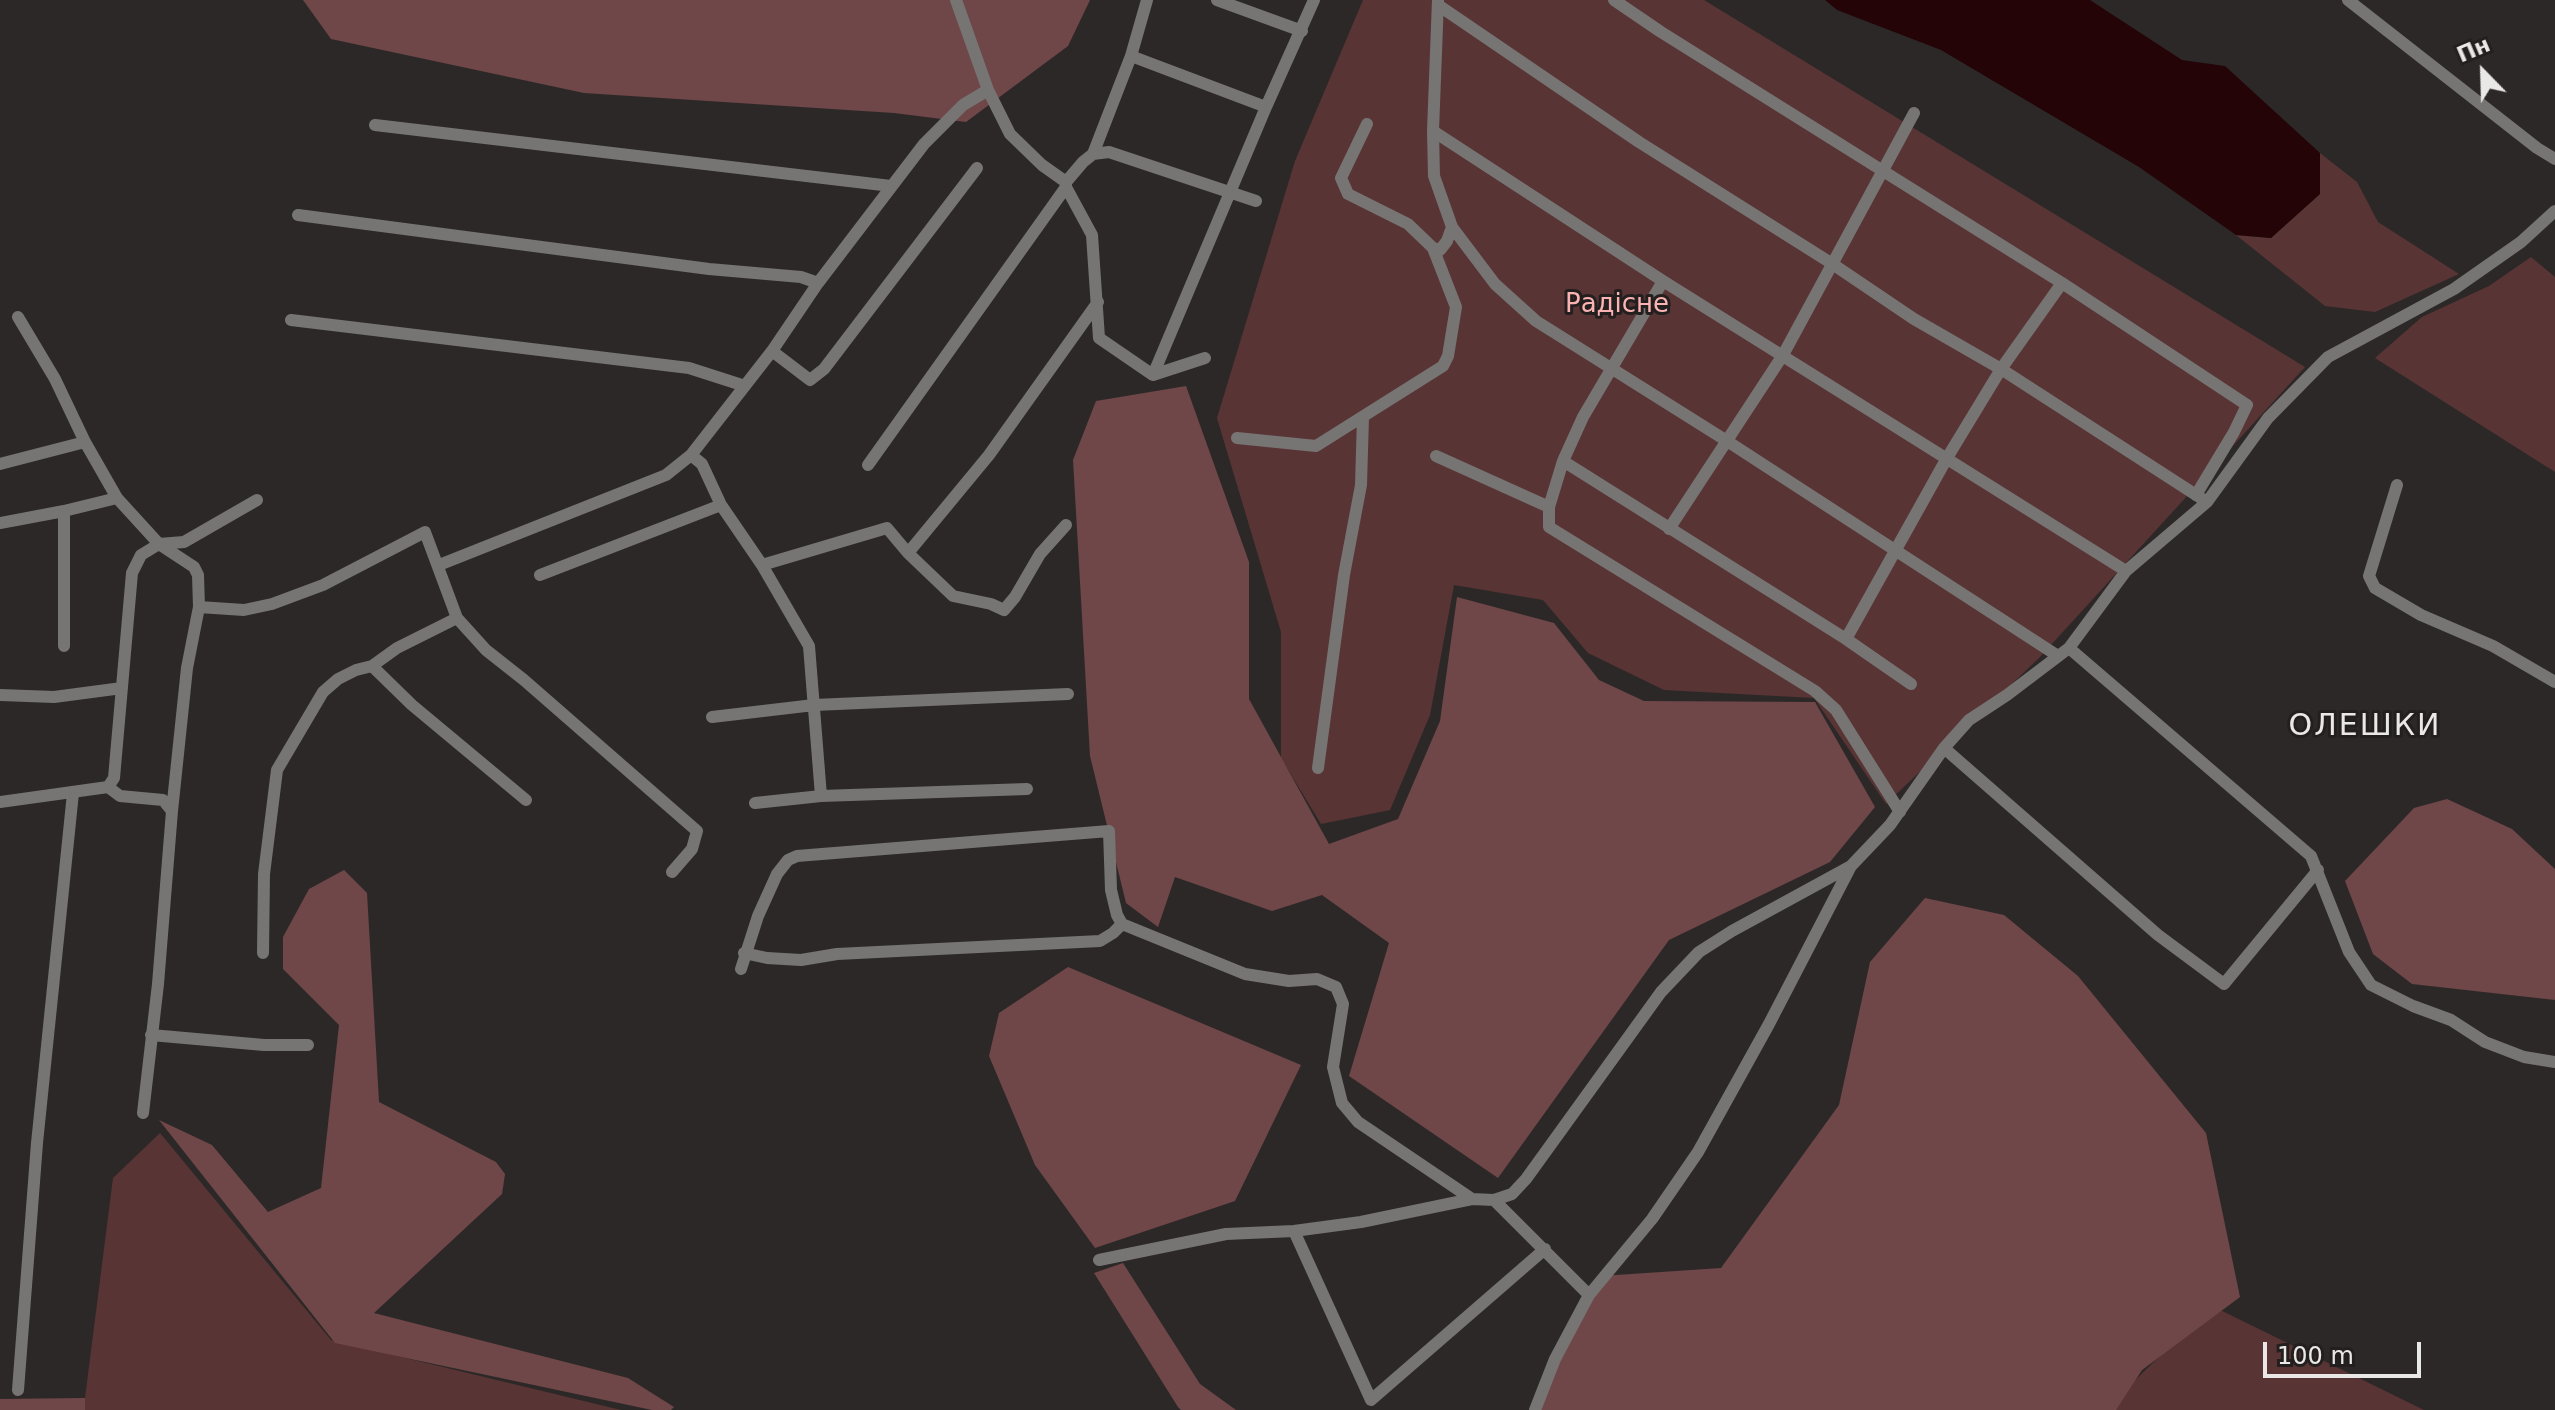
<!DOCTYPE html>
<html>
<head>
<meta charset="utf-8">
<style>
  body { margin:0 }
  #map { position:relative; width:2555px; height:1410px; overflow:hidden; background:#2d2828; font-family:"DejaVu Sans",sans-serif }
  canvas { display:block }
  .north { position:absolute; left:2443px; top:32px; width:80px; height:80px; -webkit-text-stroke:6px #231f1f; paint-order:stroke; rotate:337deg; font-size:22px; font-weight:700; line-height:32px; text-align:center; color:#eae7e7 }
  .north::after { content:''; display:block; margin:auto; width:28px; height:36px; background:#eae7e7; clip-path:polygon(50% 0,100% 100%,50% 72%,0 100%) }
  .scale { position:absolute; left:2263px; top:1342px; width:158px; height:36px; box-sizing:border-box; border:4px solid #eae7e7; border-top:0; padding-left:10px; font-size:24px; line-height:28px; white-space:nowrap; color:#eae7e7; -webkit-text-stroke:6px #231f1f; paint-order:stroke }
</style>
</head>
<body>
<div id="map">
<canvas width="2555" height="1410"></canvas>
<div class="north">Пн</div>
<div class="scale">100 m</div>
</div>
<script>
const ctx = document.querySelector('canvas').getContext('2d');
ctx.lineJoin = 'round';
function fillPath(path, color) {
  ctx.fillStyle = color;
  ctx.fill(path, 'evenodd');
}
function toPath(rows) {
  const path = new Path2D();
  for (const r of rows) {
    path.moveTo(r[0], r[1]);
    for (let i = 2; i < r.length; i += 2) path.lineTo(r[i], r[i + 1]);
  }
  return path;
}
function stroke(path, color, width, dash) {
  ctx.strokeStyle = color;
  ctx.lineWidth = width;
  ctx.lineCap = dash ? 'butt' : 'round';
  ctx.setLineDash(dash || []);
  ctx.stroke(path);
}
function write(font, color, halo, rows, align = 'center') {
  ctx.font = font + ' "DejaVu Sans",sans-serif';
  ctx.lineWidth = 6;
  ctx.setLineDash([]);
  ctx.textBaseline = 'middle';
  ctx.strokeStyle = halo;
  ctx.fillStyle = color;
  for (const [text, x, y, turn = 0] of rows) {
    ctx.save();
    ctx.translate(x, y);
    ctx.rotate((+turn || 0) * Math.PI / 180);
    ctx.textAlign = isNaN(turn) ? turn : align;
    if (halo) ctx.strokeText(text, 0, 0);
    ctx.fillText(text, 0, 0);
    ctx.restore();
  }
}
const green = toPath([
  [1363,0,1704,0,2305,367,2039,658,1886,804,1814,698,1664,690,1588,653,1543,600,1454,585,1430,715,1390,810,1321,824,1281,758,1281,632,1217,418,1295,161],
  [2320,153,2357,182,2378,222,2459,274,2375,312,2325,306,2236,235,2271,238,2320,194],
  [2531,257,2555,277,2555,472,2375,358,2422,317,2489,286],
  [160,1133,331,1340,621,1410,85,1410,85,1398,113,1178],
  [2212,1306,2424,1410,2104,1410]
]);
const forest = toPath([
  [303,0,1090,0,1068,46,966,122,894,113,584,93,331,39],
  [1186,386,1249,562,1249,699,1329,844,1398,819,1440,721,1457,597,1554,623,1599,680,1644,701,1815,702,1875,807,1830,862,1669,940,1498,1178,1349,1076,1389,943,1322,895,1272,911,1175,877,1158,927,1126,903,1090,756,1073,460,1096,401],
  [2447,799,2512,829,2555,869,2555,1000,2412,984,2373,954,2345,881,2414,808],
  [344,870,367,893,379,1102,496,1162,505,1174,502,1194,374,1313,628,1378,674,1407,671,1410,652,1410,335,1343,159,1120,212,1145,268,1212,321,1188,339,1025,283,969,283,937,309,889],
  [1925,898,2004,915,2078,976,2206,1133,2240,1297,2142,1370,2116,1410,1535,1410,1601,1276,1721,1268,1839,1105,1870,962],
  [1068,967,1301,1065,1235,1201,1095,1248,1035,1165,989,1056,999,1013],
  [1123,1263,1200,1384,1236,1410,1181,1410,1178,1407,1094,1273],
  [85,1398,85,1410,0,1410,0,1399]
]);
const water = toPath([
  [1825,0,2090,0,2182,60,2225,66,2320,153,2320,194,2271,238,2236,235,2139,167,1941,50,1837,10]
]);
const street = toPath([
  [956,0,988,90,1010,134,1042,165,1066,182,1066,187,1092,235,1099,338,1153,375,1205,358],
  [1217,0,1302,31],
  [1438,0,1433,131,1434,176,1452,227,1495,284,1536,321,1727,441,2058,656],
  [1614,0,1661,32,2062,283,2247,405,2234,432,2196,495],
  [2348,0,2537,148,2555,159],
  [1438,5,1639,142,1831,263,1914,319,2001,369,2207,502],
  [1131,56,1266,107],
  [1367,124,1341,178,1348,194,1408,224,1433,248,1440,250,1447,241,1452,227],
  [375,125,891,186],
  [1433,131,1663,281,2126,571],
  [1093,154,1131,56,1147,0],
  [1066,182,1083,162,1093,154,1109,152,1256,201],
  [298,215,709,269,801,277,818,283],
  [18,317,55,379,85,442,117,498,159,544,194,567,198,575,199,607,244,610,272,604,323,585,425,532,457,618,486,650,524,680,697,831,692,849,672,872],
  [291,320,689,368,745,386],
  [772,351,810,380,824,369,977,168],
  [1153,375,1266,107,1314,0],
  [1237,438,1316,446,1443,366,1448,356,1456,307,1433,248],
  [691,455,702,464,721,505,762,565,809,646,821,796],
  [1436,456,1549,507,1549,527,1815,691,1836,710,1900,812],
  [1563,461,1846,639,1911,684],
  [0,464,85,442],
  [868,465,1066,187],
  [2397,485,2369,576,2375,588,2421,615,2493,646,2555,682],
  [1549,507,1563,461,1583,417,1663,281],
  [64,511,64,646],
  [0,523,64,511,117,498],
  [1669,529,1783,355,1914,113],
  [908,553,989,455,1098,302],
  [439,565,666,475,691,455,772,351,818,283,924,144,963,105,988,90],
  [762,565,887,528,908,553,953,596,991,604,1004,610,1015,597,1040,554,1066,525],
  [540,575,721,505],
  [1846,639,1947,458,2001,369,2062,283],
  [2069,648,2311,856,2349,952,2371,985,2413,1006,2451,1020,2485,1042,2524,1057,2555,1062],
  [372,666,412,705,526,800],
  [0,695,54,697,122,688],
  [712,717,814,705,1068,694],
  [1944,748,2158,935,2224,984,2318,870],
  [1318,768,1344,575,1361,485,1363,417],
  [108,787,120,796,163,800,172,811,158,984,143,1113],
  [0,802,108,787,114,778,132,573,141,555,159,544,184,542,257,500],
  [755,803,821,796,1027,789],
  [172,811,187,668,199,607],
  [263,953,264,874,277,770,323,692,338,679,356,670,372,666,397,648,457,618],
  [744,953,767,958,801,960,837,954,1100,941,1113,933,1122,924],
  [741,969,758,916,777,874,788,860,797,856,1109,831,1111,890,1117,915,1122,924,1245,974,1289,981,1317,979,1336,987,1343,1004,1333,1067,1342,1103,1358,1122,1472,1199],
  [151,1035,264,1045,308,1045],
  [1494,1200,1589,1295],
  [1294,1231,1371,1400,1545,1249],
  [1099,1260,1226,1234,1294,1231,1361,1222,1472,1199,1494,1200,1512,1194,1526,1179,1661,992,1699,952,1732,931,1851,866],
  [18,1390,37,1143,73,793],
  [1535,1410,1555,1359,1589,1295,1652,1219,1698,1152,1769,1024,1851,866,1890,825,1944,748,1969,720,2007,695,2069,648,2126,571,2207,502,2268,418,2328,357,2454,289,2521,242,2555,211]
]);
const parkNames = [
  ["Радісне",1617,305]
];
const quarterNames = [
  ["ОЛЕШКИ",2365,727]
];
fillPath(green, '#593434');
fillPath(forest, '#6f4748');
fillPath(water, '#240407');
stroke(street, '#777474', 12);
write('26px', '#fbb2b2', '#231f1f', parkNames);
ctx.letterSpacing = '2px';
write('30px', '#eae7e7', '#231f1f', quarterNames);
ctx.letterSpacing = '0px';
</script>
</body>
</html>
